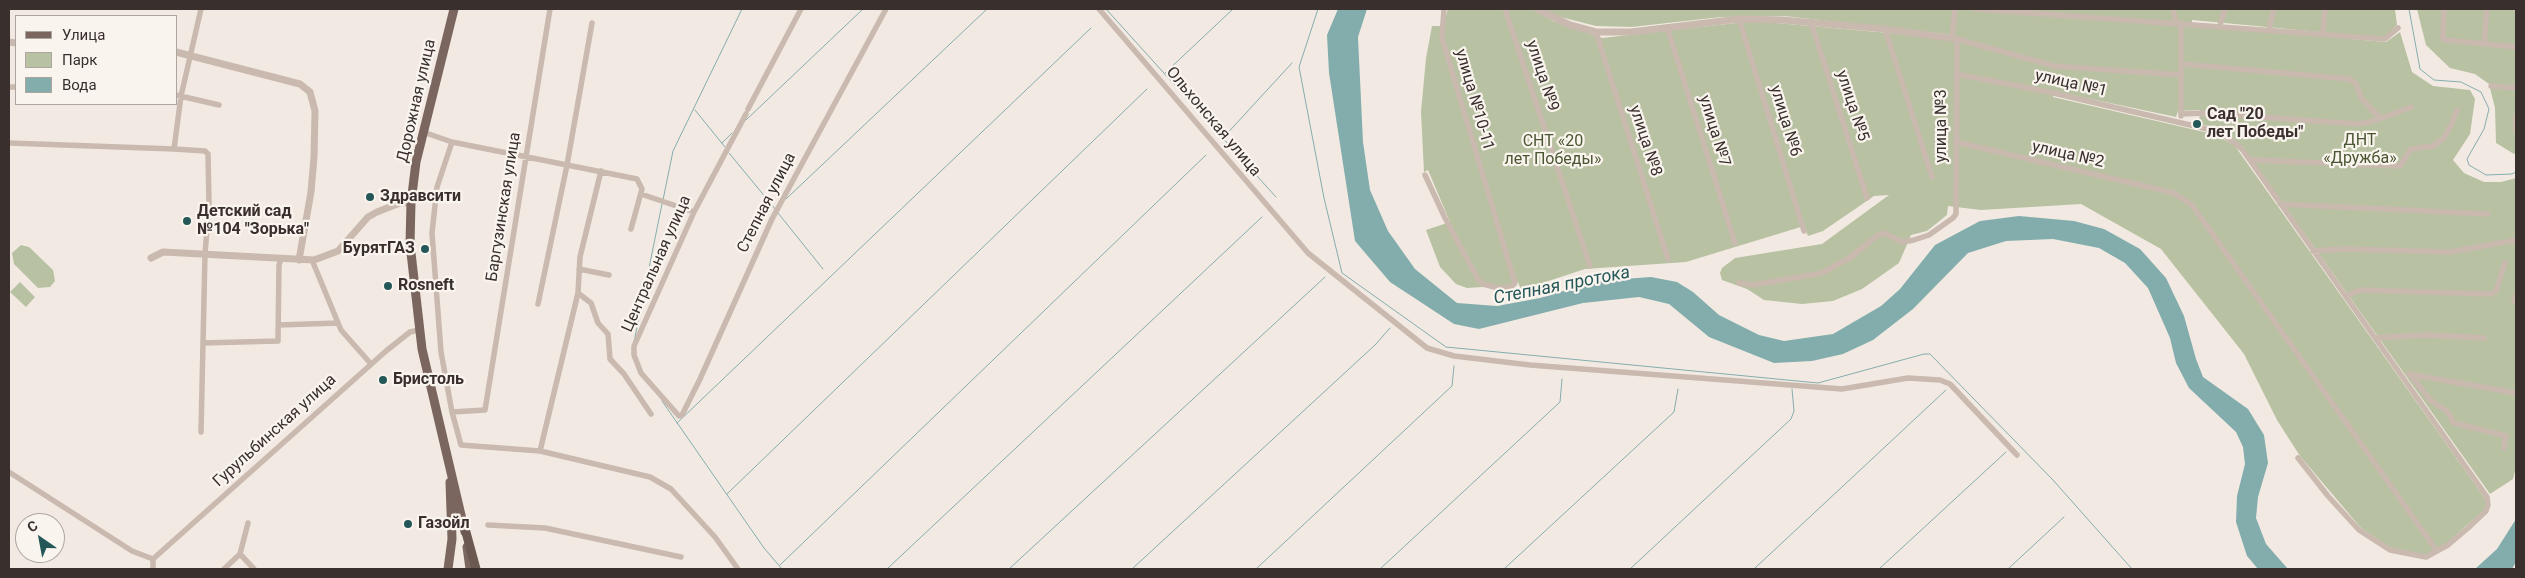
<!DOCTYPE html>
<html>
<head>
<meta charset="utf-8">
<style>
  body { margin:0 }
  #map { position:relative; width:2525px; height:578px; overflow:hidden; background:#f2eae2; font-family:Roboto,sans-serif }
  canvas { display:block }
  .frame { position:absolute; inset:0; border:10px solid #392f2c; pointer-events:none }
  .legend { position:absolute; left:15px; top:15px; width:162px; height:90px; box-sizing:border-box; background:#faf4ee; border:1px solid #ada5a0; margin:0; padding:6px 9px; list-style:none; font-size:15px; color:#392f2c }
  .legend li { display:flex; align-items:center; gap:10px; height:25px }
  .legend b { width:25px; border:1px solid #ada5a0 }
  .north { position:absolute; left:15px; top:513px; width:50px; height:50px; box-sizing:border-box; background:#faf4ee; border:1px solid #ada5a0; border-radius:50%; rotate:327deg; font-size:14px; font-weight:700; line-height:20px; text-align:center; color:#392f2c }
  .north::after { content:''; display:block; margin:auto; width:18px; height:22px; background:#245758; clip-path:polygon(50% 0,100% 100%,50% 72%,0 100%) }
</style>
</head>
<body>
<div id="map">
<canvas width="2525" height="578"></canvas>
<div class="frame"></div>
<ul class="legend">
<li><b style="height:6px;background:#7a665e"></b>Улица</li>
<li><b style="height:14px;background:#b8c1a2"></b>Парк</li>
<li><b style="height:14px;background:#83adad"></b>Вода</li>
</ul>
<div class="north">С</div>
</div>
<script>
const ctx = document.querySelector('canvas').getContext('2d');
ctx.lineJoin = 'round';
function fillPath(path, color) {
  ctx.fillStyle = color;
  ctx.fill(path, 'evenodd');
}
function toPath(rows) {
  const path = new Path2D();
  for (const r of rows) {
    path.moveTo(r[0], r[1]);
    for (let i = 2; i < r.length; i += 2) path.lineTo(r[i], r[i + 1]);
  }
  return path;
}
function stroke(path, color, width, dash) {
  ctx.strokeStyle = color;
  ctx.lineWidth = width;
  ctx.lineCap = dash ? 'butt' : 'round';
  ctx.setLineDash(dash || []);
  ctx.stroke(path);
}
function write(font, color, halo, rows, align = 'center') {
  ctx.font = font + ' Roboto,sans-serif';
  ctx.lineWidth = 4.5;
  ctx.setLineDash([]);
  ctx.textBaseline = 'middle';
  ctx.strokeStyle = halo;
  ctx.fillStyle = color;
  for (const [text, x, y, turn = 0] of rows) {
    ctx.save();
    ctx.translate(x, y);
    ctx.rotate((+turn || 0) * Math.PI / 180);
    ctx.textAlign = isNaN(turn) ? turn : align;
    if (halo) ctx.strokeText(text, 0, 0);
    ctx.fillText(text, 0, 0);
    ctx.restore();
  }
}
const green = toPath([
  [1448,9,1532,9,1553,21,1602,38,1754,21,1945,38,1981,45,1947,34,1784,16,1721,17,1632,27,1596,26,1553,15,1543,9,2395,9,2397,25,2384,38,2192,20,2192,25,2386,42,2400,32,2412,72,2433,86,2470,90,2475,99,2470,134,2453,160,2464,173,2484,182,2501,182,2516,178,2516,467,2513,479,2490,494,2245,150,2223,129,2199,124,2200,110,2178,111,2176,117,2053,91,2053,97,2217,135,2235,146,2486,500,2486,508,2447,543,2427,555,2391,548,2361,528,2300,456,2277,420,2244,354,2161,249,2081,204,1981,210,1948,206,1947,215,1927,231,1911,235,1899,263,1862,289,1833,301,1802,304,1764,300,1747,289,1722,280,1720,273,1722,268,1735,258,1822,244,1889,195,1874,196,1823,231,1808,236,1804,226,1686,262,1585,269,1521,290,1518,282,1512,285,1467,288,1456,284,1440,267,1426,230,1450,222,1428,170,1424,172,1421,112,1426,58,1432,26,1443,26],
  [2417,9,2516,9,2516,153,2514,154,2496,143,2495,108,2489,84,2475,74,2450,68,2426,45],
  [21,245,29,247,53,270,55,281,50,287,38,288,14,264,12,253],
  [20,282,35,297,26,307,10,292]
]);
const water = toPath([
  [1338,9,1367,9,1358,37,1363,142,1370,190,1388,231,1415,269,1457,303,1497,306,1540,298,1596,281,1651,277,1677,282,1693,292,1719,315,1759,335,1784,341,1833,334,1881,306,1900,289,1935,245,1980,221,2019,216,2074,221,2104,229,2140,249,2166,278,2184,316,2196,359,2203,377,2248,409,2264,435,2268,463,2258,497,2256,518,2266,544,2288,569,2258,569,2247,556,2236,522,2237,496,2245,464,2243,447,2236,432,2189,388,2176,363,2170,338,2148,288,2125,263,2099,248,2053,239,2006,241,1968,253,1913,309,1873,340,1843,354,1812,361,1774,363,1709,337,1669,304,1639,297,1583,303,1479,329,1454,324,1390,282,1355,241,1329,73,1327,35],
  [2516,519,2516,562,2512,569,2475,569,2497,549]
]);
const stream = toPath([
  [1106,9,1276,197],
  [1318,9,1299,67,1324,198,1342,273,1446,347,1818,383,1924,354,1930,354,2053,480,2132,569],
  [2409,9,2420,69,2434,80,2461,82,2481,92,2489,109,2484,129,2467,159,2469,165,2486,175,2512,174,2516,172],
  [1165,73,1233,9],
  [695,110,725,147],
  [746,120,863,9],
  [1223,138,1292,63],
  [722,143,732,133],
  [729,153,776,210],
  [786,199,987,9],
  [663,200,673,151,742,9],
  [778,213,823,269],
  [634,342,662,204],
  [662,401,764,548,782,569],
  [677,423,1091,28],
  [727,494,1147,89],
  [780,565,1206,155],
  [887,569,1262,217],
  [1009,569,1325,277],
  [1132,569,1375,345,1390,328],
  [1256,569,1452,386,1454,366],
  [1380,569,1560,402,1562,379],
  [1504,569,1674,412,1678,389],
  [1630,569,1791,419,1794,411,1792,389],
  [1754,569,1946,390],
  [1879,569,2006,452],
  [2008,569,2064,517]
]);
const minor = toPath([
  [1099,9,1308,253,1427,348,1454,356,1530,365,1842,389,1908,378,1940,380,1950,384,2017,455],
  [1505,9,1590,266],
  [1975,9,2385,39,2398,28],
  [2173,9,2176,23],
  [2444,9,2443,38,2445,40,2516,47],
  [1739,19,1804,231],
  [1811,22,1867,198],
  [2181,23,2181,116],
  [2220,25,2225,9],
  [1667,27,1735,243],
  [1885,29,1932,177],
  [2269,29,2274,9],
  [1596,32,1668,259],
  [2323,34,2325,9],
  [1952,38,1955,9],
  [2484,44,2487,9],
  [2182,64,2350,79,2356,84,2361,98,2380,118],
  [1956,74,2049,92,2220,132,2242,149,2487,497,2488,505,2486,511,2468,528,2448,545,2426,557,2390,550,2359,530,2328,496,2298,458],
  [2491,86,2516,88],
  [9,87,16,87],
  [176,95,219,105],
  [748,109,801,9],
  [746,114,694,212,634,346,634,355,641,373,679,416,682,415,700,379,772,219,886,9],
  [2181,114,2205,113,2358,124,2374,121,2411,107],
  [2516,116,2516,131],
  [423,132,452,142,637,179,642,189,631,229],
  [452,142,437,187,432,233,441,352,452,412,485,410,550,9],
  [1956,142,2174,193,2192,205,2437,551],
  [9,143,174,149,205,151,208,154,209,203,205,254,201,432],
  [174,149,181,96,201,9],
  [2251,160,2400,166,2411,149,2433,146,2443,139,2451,125,2457,110],
  [1425,175,1445,218,1479,281,1483,284,1498,288,1511,287,1515,283,1442,38,1444,9],
  [641,194,694,212],
  [2280,204,2488,214],
  [2313,251,2343,249,2450,252,2516,240],
  [312,260,341,330,371,364],
  [579,269,609,275],
  [1739,283,1753,285,1822,273,1851,257,1878,235,1884,233,1903,242,1914,240,1929,235,1953,218,1956,214,1957,39,2054,66,2181,75],
  [578,293,591,303,598,323,608,334,610,359,624,374,651,414],
  [2346,297,2359,290,2491,294,2496,291,2505,263],
  [2514,301,2516,296],
  [538,304,567,165,592,23],
  [279,325,338,323],
  [2375,338,2425,335,2484,338],
  [203,343,278,341,279,265,281,259],
  [2409,374,2516,393],
  [2410,374,2430,400,2447,411,2454,423,2506,436,2504,448],
  [452,412,461,445,540,451,578,293,580,257,601,171],
  [540,451,650,477,671,489,715,537,738,569],
  [9,472,132,551,153,559],
  [248,523,240,554,254,569],
  [488,525,545,528,681,557],
  [153,559,386,351,410,332,419,330],
  [153,559,153,569],
  [224,569,240,554]
]);
const tertiary = toPath([
  [1537,9,1570,25,1596,32,1631,32,1739,19,1782,20,1885,29,1957,39],
  [9,42,16,43],
  [176,52,300,84,310,92,315,111,314,157,311,192,299,260],
  [151,258,163,252,314,260,338,251,368,217,377,212,400,203,411,203]
]);
const primary = toPath([
  [454,9,416,162,411,203,410,244,422,349,465,532],
  [467,547,470,569],
  [448,569,452,539,450,482]
]);
const trunk = toPath([
  [464,525,476,569]
]);
const markers = [
  [2197,124,5,"#245758"],
  [370,197,5,"#245758"],
  [187,221,5,"#245758"],
  [425,249,5,"#245758"],
  [388,286,5,"#245758"],
  [383,380,5,"#245758"],
  [408,524,5,"#245758"]
];
const streetNames = [
  ["улица №9",1542,76,72],
  ["улица №1",2071,84,13],
  ["улица №10-11",1474,100,74],
  ["Дорожная улица",417,101,-77],
  ["улица №5",1852,106,72],
  ["улица №6",1785,121,73],
  ["Ольхонская улица",1213,122,50],
  ["улица №3",1942,126,-90],
  ["улица №7",1714,131,73],
  ["улица №8",1645,141,72],
  ["улица №2",2068,155,13],
  ["Степная улица",767,203,-63],
  ["Баргузинская улица",504,207,-81],
  ["Центральная улица",657,264,-66],
  ["Гурульбинская улица",275,431,-42]
];
const poiNames = [
  ["Сад \"20",2207,115],
  ["лет Победы\"",2207,133],
  ["Здравсити",380,197],
  ["Детский сад",197,212],
  ["№104 \"Зорька\"",197,230],
  ["БурятГАЗ",415,249,"right"],
  ["Rosneft",398,286],
  ["Бристоль",393,380],
  ["Газойл",418,524]
];
const parkNames = [
  ["ДНТ",2360,141],
  ["«Дружба»",2360,159],
  ["СНТ «20",1553,142],
  ["лет Победы»",1553,160]
];
const waterNames = [
  ["Степная протока",1562,286,-11]
];
fillPath(green, '#b8c1a2');
fillPath(water, '#83adad');
stroke(stream, '#83adad', 1);
stroke(minor, '#cab9ae', 5.5);
stroke(tertiary, '#cab9ae', 7);
stroke(primary, '#7a665e', 9);
stroke(trunk, '#6a5851', 9);
for (const [x, y, r, color] of markers) {
  const dot = new Path2D();
  dot.arc(x, y, r, 0, 2 * Math.PI);
  ctx.fillStyle = color;
  ctx.fill(dot);
  stroke(dot, '#faf4ee', 2);
}
write('16px', '#392f2c', '#faf4ee', streetNames);
write('bold 16px', '#392f2c', '#faf4ee', poiNames, 'left');
write('16px', '#4a5631', '#faf4ee', parkNames);
write('italic 18px', '#245758', '#faf4ee', waterNames);
</script>
</body>
</html>
